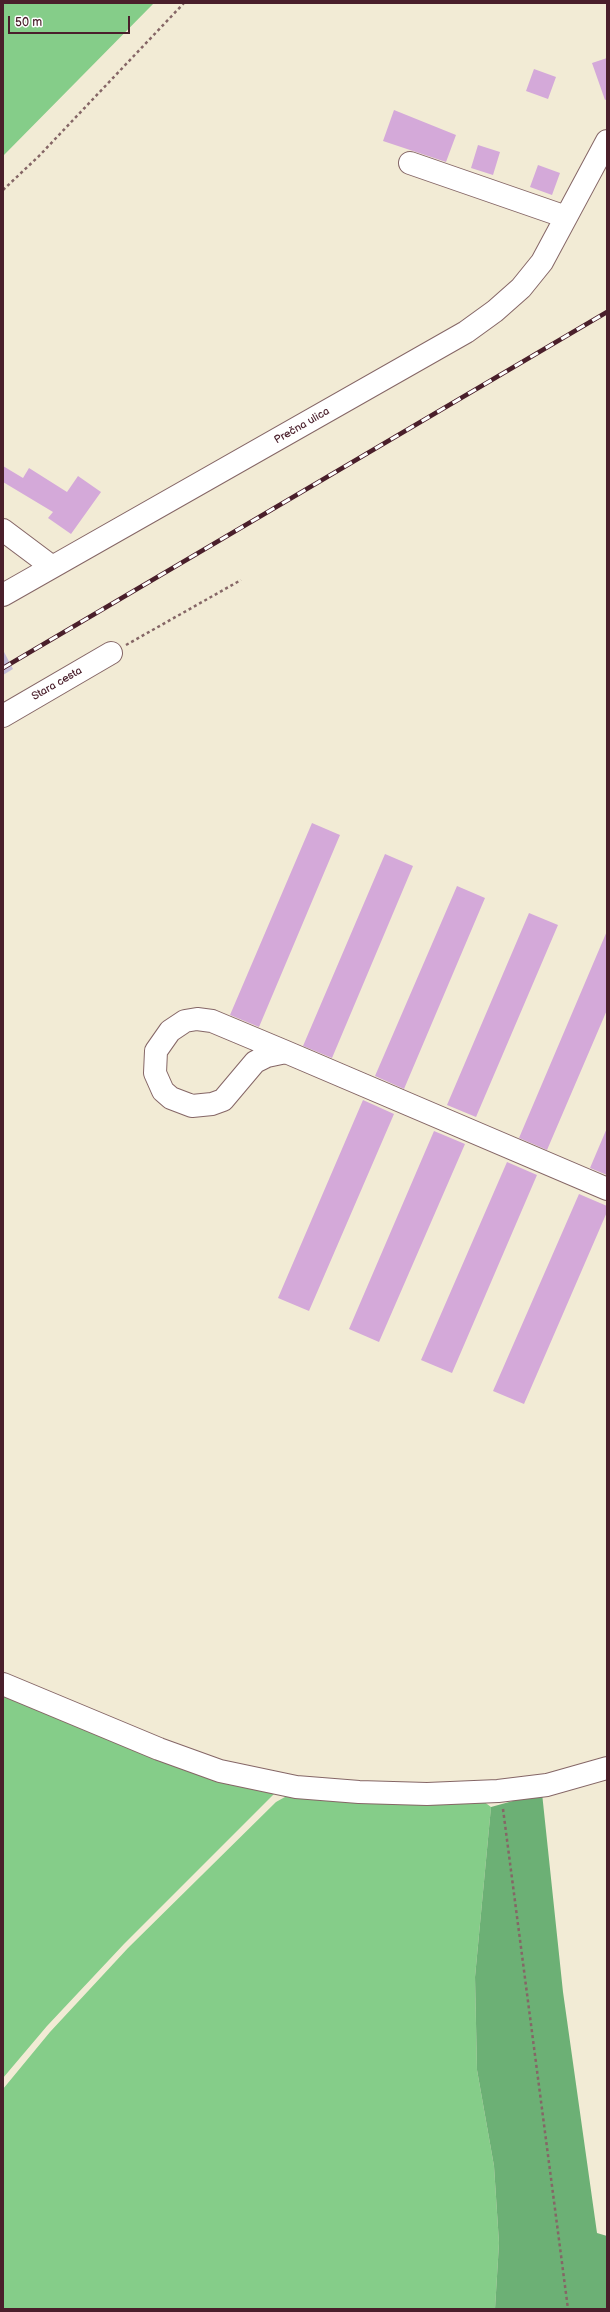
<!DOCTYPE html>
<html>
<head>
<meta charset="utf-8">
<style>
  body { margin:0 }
  #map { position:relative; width:610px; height:2312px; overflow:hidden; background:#f2ebd5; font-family:"Balsamiq Sans",sans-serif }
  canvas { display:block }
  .frame { position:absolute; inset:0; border:4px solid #4a1f2b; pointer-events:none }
  .scale { position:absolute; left:8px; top:16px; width:122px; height:18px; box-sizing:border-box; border:2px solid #4a1f2b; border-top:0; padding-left:5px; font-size:12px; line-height:14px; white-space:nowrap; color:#4a1f2b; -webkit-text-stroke:3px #fff; paint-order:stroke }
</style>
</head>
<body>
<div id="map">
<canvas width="610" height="2312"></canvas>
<div class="frame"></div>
<div class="scale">50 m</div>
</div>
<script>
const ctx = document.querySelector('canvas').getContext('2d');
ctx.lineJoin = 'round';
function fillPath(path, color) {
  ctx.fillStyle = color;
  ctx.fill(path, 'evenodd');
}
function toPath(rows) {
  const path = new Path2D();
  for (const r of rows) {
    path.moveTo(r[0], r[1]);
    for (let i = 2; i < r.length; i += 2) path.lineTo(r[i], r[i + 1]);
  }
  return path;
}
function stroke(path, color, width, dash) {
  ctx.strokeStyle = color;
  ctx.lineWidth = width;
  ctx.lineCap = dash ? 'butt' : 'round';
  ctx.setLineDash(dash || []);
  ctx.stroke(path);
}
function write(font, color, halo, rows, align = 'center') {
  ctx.font = font + ' "Balsamiq Sans",sans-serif';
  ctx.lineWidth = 3;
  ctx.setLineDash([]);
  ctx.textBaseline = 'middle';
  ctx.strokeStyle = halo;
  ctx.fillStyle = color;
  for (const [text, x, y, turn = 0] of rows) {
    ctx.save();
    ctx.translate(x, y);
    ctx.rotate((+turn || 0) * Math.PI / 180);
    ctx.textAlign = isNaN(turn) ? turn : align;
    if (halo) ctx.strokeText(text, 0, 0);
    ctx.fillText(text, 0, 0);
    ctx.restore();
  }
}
const industrial = toPath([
  [3,650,13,669,3,675]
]);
const green = toPath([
  [3,3,154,3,3,156],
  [3,1691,279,1789,124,1944,47,2026,3,2078],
  [294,1792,479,1798,491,1807,475,1977,477,2070,494,2166,499,2243,495,2309,3,2309,3,2089,50,2032,128,1948,276,1802]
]);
const forest = toPath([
  [542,1793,563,1992,597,2233,607,2236,607,2309,495,2309,499,2243,494,2166,477,2070,475,1977,491,1807]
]);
const building = toPath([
  [607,58,607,99,605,100,592,63],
  [534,69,556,77,548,99,526,91],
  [394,110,456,135,446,162,383,141],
  [478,145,500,152,493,175,471,168],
  [538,165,560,173,552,195,530,187],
  [3,466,23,478,29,468,67,492,78,476,101,492,71,534,48,518,53,512,3,482],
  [312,823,340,835,259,1027,230,1015],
  [385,854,413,866,332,1058,303,1046],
  [457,886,485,898,404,1089,375,1076],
  [529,913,558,925,476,1117,447,1105],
  [607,931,607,1010,547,1150,519,1138],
  [363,1100,394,1114,309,1311,278,1298],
  [607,1128,607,1175,590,1168],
  [434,1131,465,1144,379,1342,349,1329],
  [507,1162,537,1175,452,1373,421,1360],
  [579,1194,607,1206,607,1212,524,1404,493,1391]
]);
const path = toPath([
  [3,190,39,156,184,3],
  [126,645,241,580],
  [503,1809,568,2309]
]);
const minor = toPath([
  [410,163,566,217],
  [3,530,51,566],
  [3,595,466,332,495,311,521,288,542,262,607,141],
  [3,716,111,653],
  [286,1052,267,1056,255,1062,223,1100,212,1104,192,1106,171,1098,163,1091,155,1073,156,1051,170,1031,185,1021,197,1019,212,1021,286,1052,607,1189],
  [3,1684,159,1749,220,1771,296,1787,359,1792,427,1794,498,1791,547,1785,607,1768]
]);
const rail = toPath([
  [3,668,607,312]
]);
const streetNames = [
  ["Prečna ulica",302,426,-30],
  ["Stara cesta",57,684,-30]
];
fillPath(industrial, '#c6c0da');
fillPath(green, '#85cd89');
fillPath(forest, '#6cb075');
fillPath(building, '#d4a9d9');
stroke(minor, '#856666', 24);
stroke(path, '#856666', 2.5, [3, 3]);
stroke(minor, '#fff', 22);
stroke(rail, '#4a1f2b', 4.5);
stroke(rail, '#fff', 3, [9]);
write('11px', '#4a1f2b', '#fff', streetNames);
</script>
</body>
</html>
